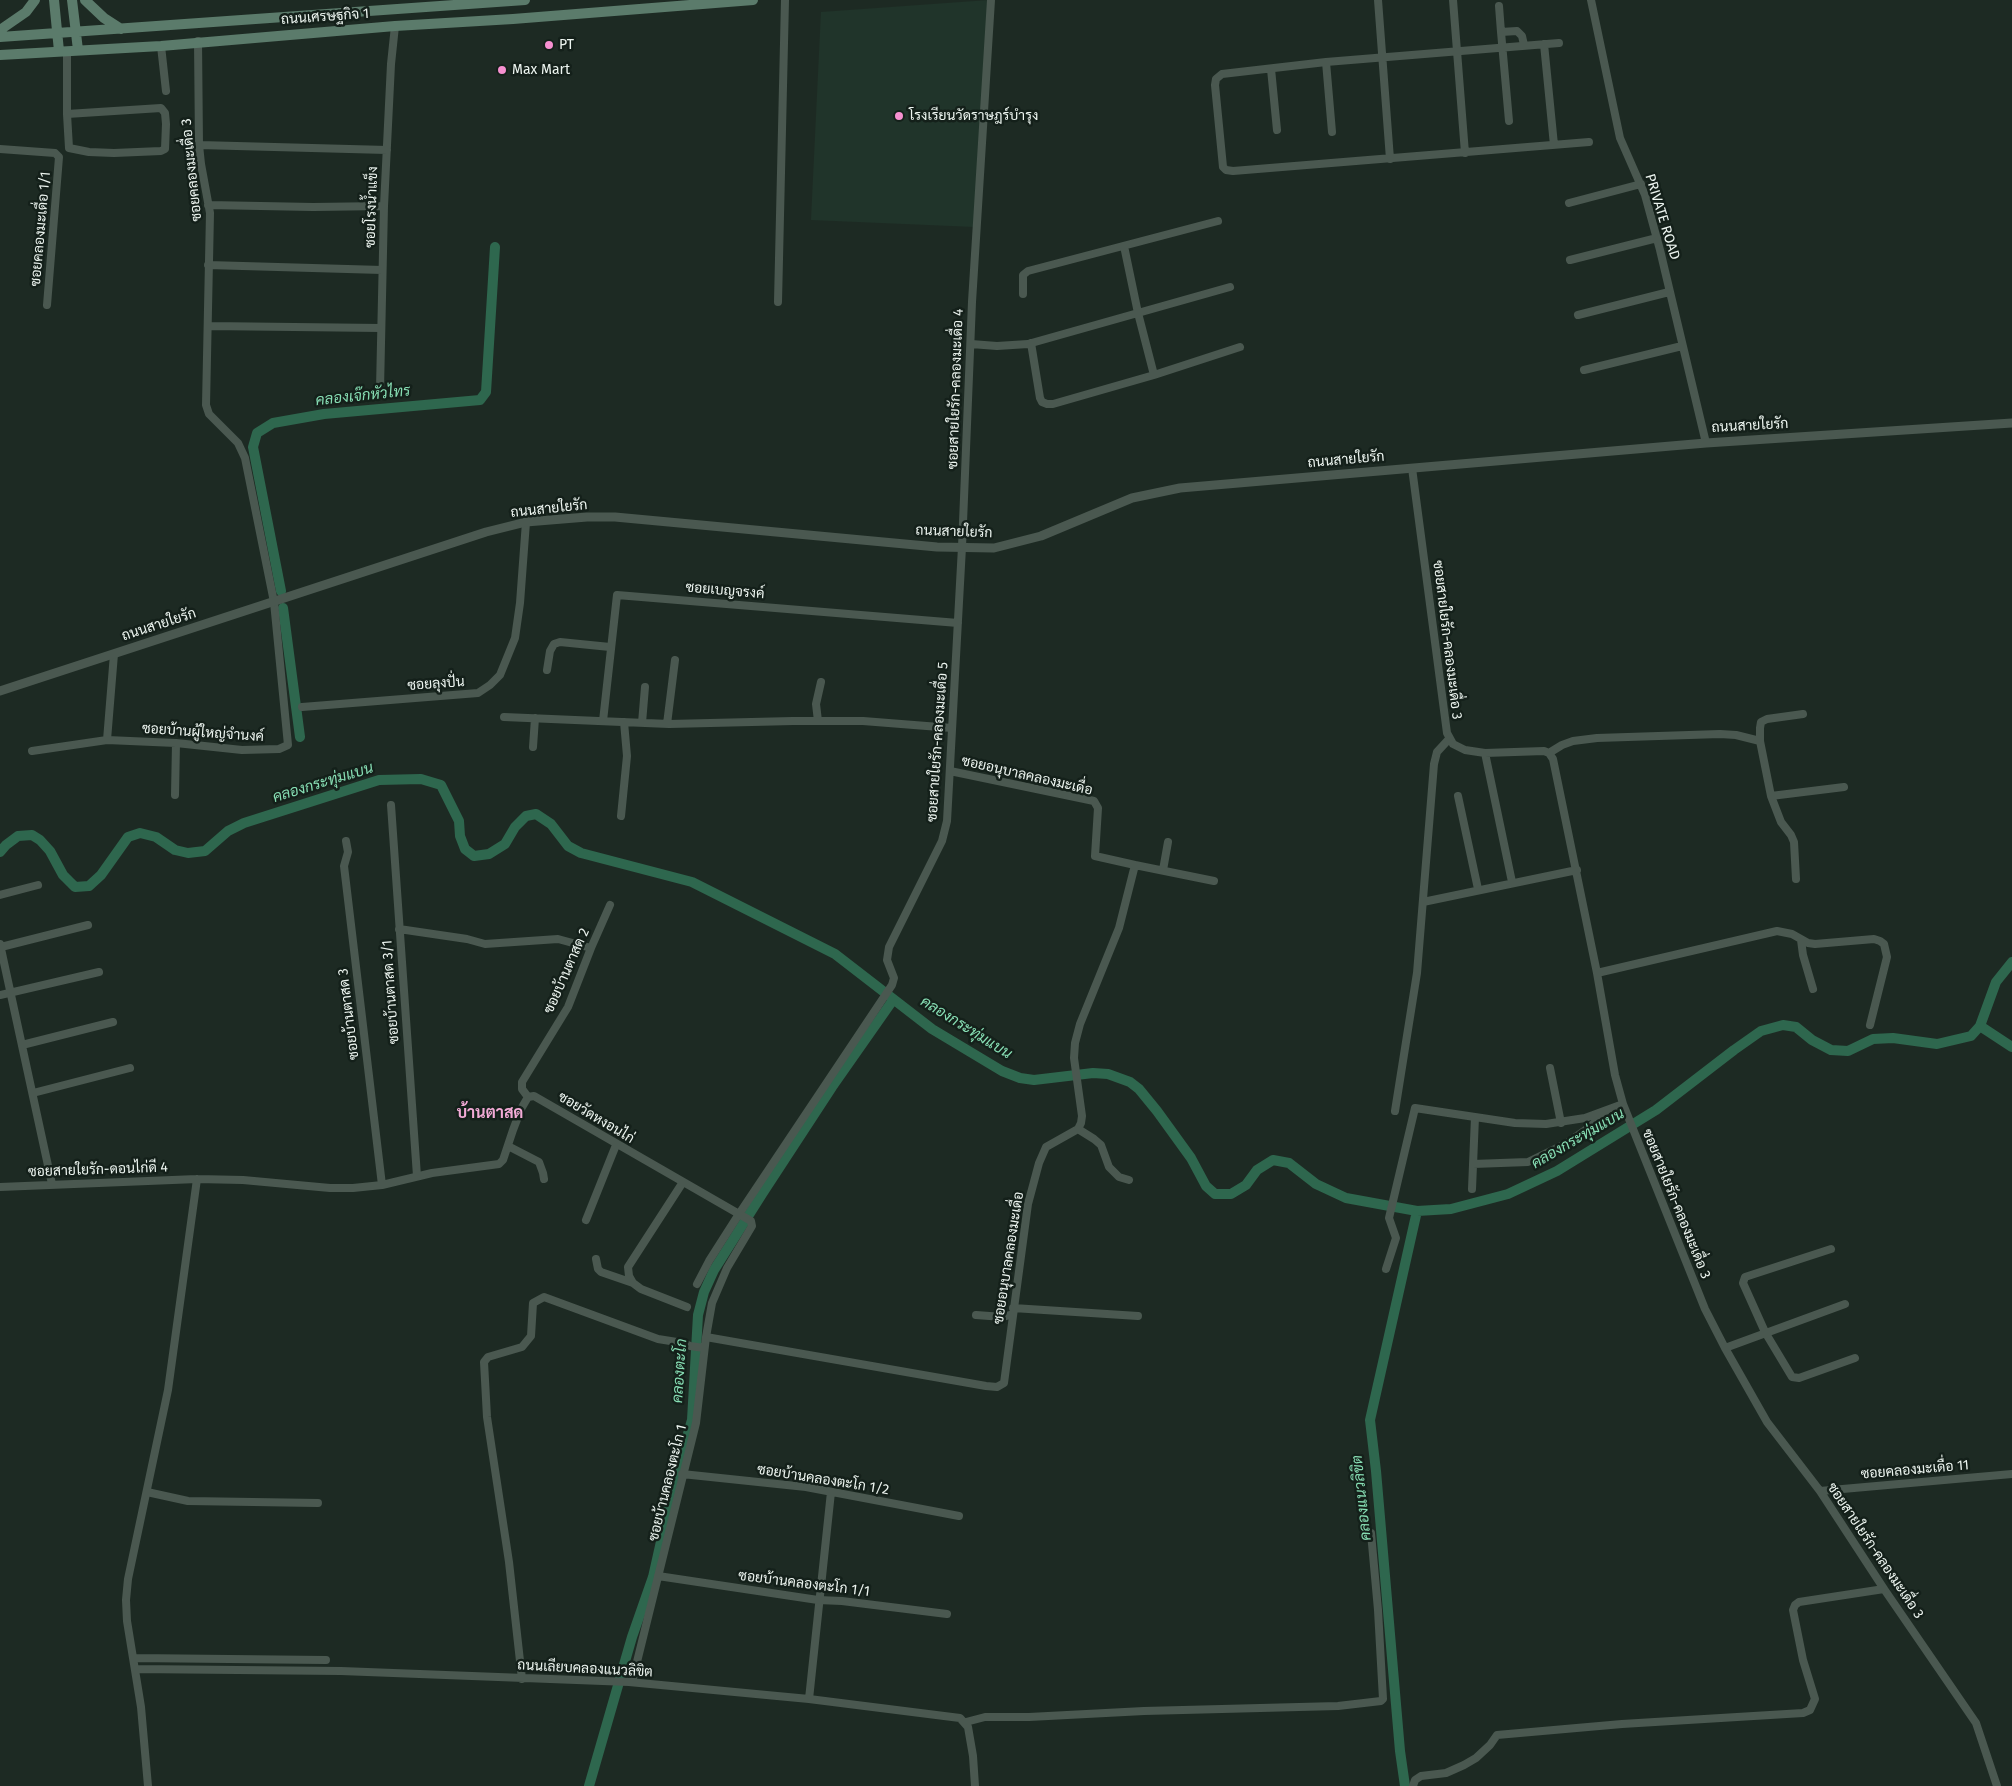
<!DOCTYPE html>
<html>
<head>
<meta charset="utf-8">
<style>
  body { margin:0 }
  canvas { display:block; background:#1d2a23 }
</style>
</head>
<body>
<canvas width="2012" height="1786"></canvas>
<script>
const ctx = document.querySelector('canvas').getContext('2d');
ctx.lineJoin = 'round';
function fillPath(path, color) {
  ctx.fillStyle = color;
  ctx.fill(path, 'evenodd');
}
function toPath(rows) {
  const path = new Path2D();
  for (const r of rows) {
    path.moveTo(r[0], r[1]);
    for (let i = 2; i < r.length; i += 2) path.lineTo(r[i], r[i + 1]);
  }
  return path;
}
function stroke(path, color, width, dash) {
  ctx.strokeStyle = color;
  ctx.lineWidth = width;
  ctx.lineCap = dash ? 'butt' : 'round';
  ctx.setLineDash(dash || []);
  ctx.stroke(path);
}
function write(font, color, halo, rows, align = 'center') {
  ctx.font = font + ' "Fira Sans",Sarabun,sans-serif';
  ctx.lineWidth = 5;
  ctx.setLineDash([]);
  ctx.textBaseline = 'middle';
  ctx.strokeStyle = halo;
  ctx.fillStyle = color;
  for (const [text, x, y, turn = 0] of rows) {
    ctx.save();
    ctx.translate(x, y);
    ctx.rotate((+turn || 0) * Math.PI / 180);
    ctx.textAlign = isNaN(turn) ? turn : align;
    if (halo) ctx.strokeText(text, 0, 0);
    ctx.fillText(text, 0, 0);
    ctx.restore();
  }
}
const built = toPath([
  [989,0,975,227,811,220,821,12]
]);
const canal = toPath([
  [281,591,253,447,257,433,273,423,324,414,480,400,486,392,495,247],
  [283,608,300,737],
  [0,852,6,845,18,836,32,835,40,840,50,851,63,875,75,887,89,886,101,875,128,837,140,833,156,837,175,850,188,853,205,851,228,831,244,823,379,780,421,779,441,785,459,821,460,836,465,849,474,856,489,854,505,844,515,827,526,816,536,814,551,824,568,846,581,853,692,882,835,954,932,1029,1002,1071,1020,1078,1034,1080,1093,1073,1108,1074,1130,1082,1139,1089,1157,1111,1191,1158,1206,1186,1215,1194,1231,1194,1246,1185,1257,1170,1273,1160,1289,1163,1316,1184,1346,1198,1417,1211,1451,1209,1508,1194,1557,1171,1656,1110,1734,1050,1761,1031,1783,1025,1796,1027,1812,1040,1831,1050,1848,1051,1873,1039,1893,1038,1937,1044,1971,1036,1980,1026,1996,982,2012,962],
  [1980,1026,2012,1047],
  [589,1786,632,1637,653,1577,675,1479,692,1420,698,1315,704,1292,714,1270,762,1194,832,1087,893,1000],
  [1405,1786,1400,1751,1376,1471,1370,1420,1417,1211]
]);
const minor = toPath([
  [1378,0,1390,159],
  [1453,0,1465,153],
  [1591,0,1620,138,1645,195,1660,250,1706,443],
  [1499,6,1501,32],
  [1559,43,1326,62,1222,74,1216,79,1215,85,1223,167,1226,170,1233,171,1589,142],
  [1544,44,1554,145],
  [161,46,166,91],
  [1326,62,1332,132],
  [1271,69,1277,130],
  [67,114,161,108,165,113,166,124,165,149,161,151,114,153,89,152,69,148,67,114,67,51],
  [1509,121,1501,32,1517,31,1522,36,1524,45],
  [199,145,387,150],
  [0,149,55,153,59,157,47,305],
  [1569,203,1641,184],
  [208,205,313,207,384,206],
  [1124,246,1138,313,1154,375],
  [1570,260,1657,238],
  [208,265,382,270],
  [1023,294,1023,275,1028,271,1218,221],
  [778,302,785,0],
  [1578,315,1669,292],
  [208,326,380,328],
  [1031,343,1040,398,1042,402,1047,404,1053,404,1154,375,1240,347],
  [971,344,997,346,1028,344,1230,287],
  [1584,370,1682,346],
  [380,389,384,206,391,64,395,26],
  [1412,468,1447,733,1453,744,1465,750,1485,753,1544,751,1549,753,1553,759,1597,973,1615,1075,1623,1104,1705,1309,1725,1348,1767,1422,1820,1491,1884,1589,1976,1723,1997,1786],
  [547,670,550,651,554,644,560,642,610,647],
  [302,707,478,693,490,685,500,675,515,638,520,603,526,522],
  [504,717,669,724,793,721,863,721,952,728],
  [603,721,617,595,958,623],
  [818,721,816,704,821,682],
  [642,723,645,687],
  [667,724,675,660],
  [107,740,114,654],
  [533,747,535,718],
  [32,751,107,740,176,743,242,750,279,749,288,745,274,602,245,458,238,443,209,414,206,405,210,213,201,164,199,145,198,41],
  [1485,753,1512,882],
  [1549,753,1562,745,1573,741,1597,738,1720,734,1736,735,1760,741],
  [175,795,176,743],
  [1458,796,1478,889],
  [1771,796,1844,787],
  [391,805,417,1176],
  [621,816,627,756,624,722],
  [346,841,348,852,344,866,382,1185],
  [1135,865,1214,881],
  [1163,870,1168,842],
  [1796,879,1794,842,1791,835,1781,822,1771,796,1760,741,1760,728,1761,722,1767,719,1803,714],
  [0,895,38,885],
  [1423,902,1577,870],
  [399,929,467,939,485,944,558,939,591,948],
  [1801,940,1803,955,1813,989],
  [0,944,52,1184],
  [1,947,88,925],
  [1597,973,1777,931,1792,934,1808,943,1815,944,1874,939,1880,941,1884,944,1887,957,1870,1025],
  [0,995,99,972],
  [22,1045,113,1022],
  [1550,1068,1561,1123],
  [33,1093,130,1068],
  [528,1097,522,1089,522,1082,568,1007,591,948,610,905],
  [1395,1111,1417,973,1434,764,1437,752,1449,739],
  [1078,1129,1094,1139,1101,1145,1109,1167,1119,1177,1129,1180],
  [508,1146,539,1162,543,1173,544,1179],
  [1473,1164,1528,1162,1567,1143,1591,1126,1606,1111],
  [683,1182,628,1267,629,1276,633,1283,641,1289,687,1307],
  [0,1187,197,1179,243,1180,330,1188,353,1188,382,1185,432,1173,499,1164,503,1160,513,1130,521,1109,528,1097,534,1096,739,1214,892,985,894,978,887,960,889,947,942,841,947,821,962,547,972,302,991,0],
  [1472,1189,1475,1117],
  [586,1220,616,1145],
  [1831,1249,1745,1277,1743,1283,1765,1332,1792,1377,1799,1378,1855,1358],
  [596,1259,598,1269,601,1272,633,1283],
  [1386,1269,1396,1238,1389,1218,1415,1108,1515,1123,1546,1124,1585,1118,1623,1104],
  [1013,1308,1138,1316],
  [976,1315,1003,1317,1013,1314],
  [706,1337,986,1386,997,1387,1004,1383,1028,1204,1039,1163,1046,1147,1078,1129,1081,1123,1082,1116,1074,1058,1075,1043,1080,1024,1119,928,1135,865,1095,856,1098,808,1094,801,950,771],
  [1725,1348,1845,1304],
  [682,1474,806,1487,959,1516],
  [1820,1491,2012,1474],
  [147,1492,188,1501,318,1503],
  [658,1576,818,1600,842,1601,947,1614],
  [133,1658,326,1660],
  [135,1669,341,1671,629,1682,809,1699,960,1718,968,1727,973,1756,975,1786],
  [522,1679,509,1562,487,1417,484,1362,488,1357,522,1347,531,1336,533,1303,544,1297,658,1339,683,1343,690,1346,704,1348],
  [632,1682,696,1423,706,1337,712,1303,727,1268,752,1226,751,1221,739,1214,709,1261,697,1284],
  [809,1699,831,1492],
  [966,1722,985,1717,1029,1717,1144,1711,1338,1706,1381,1701,1383,1699,1378,1610,1371,1533],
  [148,1786,141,1707,127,1621,126,1600,128,1579,168,1390,197,1179],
  [1413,1786,1415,1780,1421,1776,1446,1773,1464,1765,1476,1758,1490,1745,1497,1735,1622,1724,1803,1713,1810,1710,1815,1699,1803,1660,1793,1610,1795,1605,1799,1602,1884,1589]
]);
const tertiary = toPath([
  [0,691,486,532,526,522,587,517,615,517,937,547,994,548,1041,536,1132,498,1180,488,1706,443,2012,423]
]);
const secondary = toPath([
  [54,0,59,51],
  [72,0,78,50],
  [85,0,104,18,121,29],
  [0,30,26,12,35,0],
  [0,37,525,0],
  [0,55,161,46,395,26,513,19,753,0]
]);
const markers = [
  [549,45,5,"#f690d0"],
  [502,70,5,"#f690d0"],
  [899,116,5,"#f690d0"]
];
const streetNames = [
  ["ถนนเศรษฐกิจ 1",325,17,-4],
  ["ซอยคลองมะเดื่อ 3",192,170,-96],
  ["ซอยโรงน้ำแข็ง",372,207,-88],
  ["PRIVATE ROAD",1662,217,73],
  ["ซอยคลองมะเดื่อ 1/1",41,229,-85],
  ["ซอยสายใยรัก-คลองมะเดื่อ 4",956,389,-88],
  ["ถนนสายใยรัก",1750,426,-3],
  ["ถนนสายใยรัก",1346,460,-5],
  ["ถนนสายใยรัก",549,509,-6],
  ["ถนนสายใยรัก",954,532,2],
  ["ซอยเบญจรงค์",725,591,5],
  ["ถนนสายใยรัก",159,625,-18],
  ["ซอยสายใยรัก-คลองมะเดื่อ 3",1447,640,83],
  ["ซอยลุงปั่น",436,684,-4],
  ["ซอยบ้านผู้ใหญ่จำนงค์",203,733,4],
  ["ซอยสายใยรัก-คลองมะเดื่อ 5",938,742,-86],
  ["ซอยอนุบาลคลองมะเดื่อ",1027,776,13],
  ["ซอยบ้านตาสด 2",567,971,-66],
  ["ซอยบ้านตาสด 3/1",391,992,-94],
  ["ซอยบ้านตาสด 3",349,1014,-97],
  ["ซอยวัดหงอนไก่",596,1118,31],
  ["ซอยสายใยรัก-ดอนไก่ดี 4",98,1170,-2],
  ["ซอยสายใยรัก-คลองมะเดื่อ 3",1676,1204,68],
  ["ซอยอนุบาลคลองมะเดื่อ",1009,1258,-81],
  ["ซอยคลองมะเดื่อ 11",1915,1470,-5],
  ["ซอยบ้านคลองตะโก 1/2",823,1480,9],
  ["ซอยบ้านคลองตะโก 1",668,1483,-76],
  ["ซอยสายใยรัก-คลองมะเดื่อ 3",1875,1551,56],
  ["ซอยบ้านคลองตะโก 1/1",804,1584,7],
  ["ถนนเลียบคลองแนวลิขิต",585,1669,3]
];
const poiNames = [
  ["PT",559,45],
  ["Max Mart",512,70],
  ["โรงเรียนวัดราษฎร์บํารุง",909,116]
];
const waterNames = [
  ["คลองเจ๊กหัวไทร",363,396,-6],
  ["คลองกระทุ่มแบน",323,783,-17],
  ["คลองกระทุ่มแบน",966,1028,32],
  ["คลองกระทุ่มแบน",1578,1139,-30],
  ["คลองตะโก",680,1371,-86],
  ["คลองแนวลิขิต",1362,1498,-96]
];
const quarterNames = [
  ["บ้านตาสด",490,1114]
];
fillPath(built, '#20342a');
stroke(canal, '#2e674e', 10);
stroke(minor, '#4a5850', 8);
stroke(tertiary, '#4a5850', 9);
stroke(secondary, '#5b7b6b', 10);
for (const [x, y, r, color] of markers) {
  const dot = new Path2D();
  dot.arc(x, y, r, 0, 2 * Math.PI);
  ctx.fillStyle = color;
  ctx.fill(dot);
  stroke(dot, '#14201a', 2);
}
write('14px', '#edf5f0', '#14201a', streetNames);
write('14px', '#edf5f0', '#14201a', poiNames, 'left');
write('italic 15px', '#87deb4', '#14201a', waterNames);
write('bold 16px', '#f3abd7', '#14201a', quarterNames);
</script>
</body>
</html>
